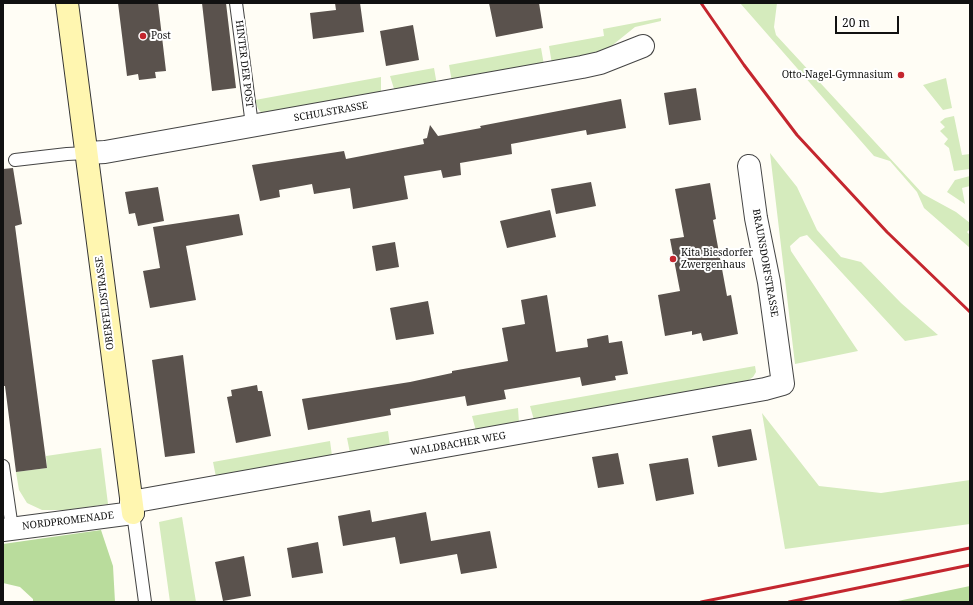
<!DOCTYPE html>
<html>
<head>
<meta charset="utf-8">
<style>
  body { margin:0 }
  #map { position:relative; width:973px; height:605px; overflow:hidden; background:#fffdf5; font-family:"Noto Serif",serif }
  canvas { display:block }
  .frame { position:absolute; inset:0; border:4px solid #111; pointer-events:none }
  .scale { position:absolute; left:835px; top:16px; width:64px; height:18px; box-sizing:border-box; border:2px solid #111; border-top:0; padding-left:5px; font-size:12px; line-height:14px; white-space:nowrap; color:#111; -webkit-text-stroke:3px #fff; paint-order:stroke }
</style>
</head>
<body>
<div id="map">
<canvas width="973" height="605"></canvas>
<div class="frame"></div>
<div class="scale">20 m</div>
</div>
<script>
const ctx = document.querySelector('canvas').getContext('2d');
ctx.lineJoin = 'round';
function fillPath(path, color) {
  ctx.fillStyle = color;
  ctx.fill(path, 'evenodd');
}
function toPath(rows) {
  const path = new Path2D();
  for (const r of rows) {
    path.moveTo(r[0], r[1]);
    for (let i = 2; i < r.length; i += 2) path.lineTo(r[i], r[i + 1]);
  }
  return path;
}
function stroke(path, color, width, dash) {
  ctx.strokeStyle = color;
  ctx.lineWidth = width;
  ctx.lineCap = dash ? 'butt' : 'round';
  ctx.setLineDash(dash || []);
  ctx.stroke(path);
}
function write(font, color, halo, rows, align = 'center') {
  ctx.font = font + ' "Noto Serif",serif';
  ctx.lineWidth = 4;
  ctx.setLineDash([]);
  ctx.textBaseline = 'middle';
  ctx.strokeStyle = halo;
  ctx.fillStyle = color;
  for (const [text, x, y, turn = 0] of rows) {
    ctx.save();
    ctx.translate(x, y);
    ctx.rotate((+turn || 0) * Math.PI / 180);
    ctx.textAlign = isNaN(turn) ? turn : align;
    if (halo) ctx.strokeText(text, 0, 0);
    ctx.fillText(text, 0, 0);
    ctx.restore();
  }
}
const green = toPath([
  [740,3,777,3,774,27,776,35,923,194,956,212,970,223,970,229,967,232,970,235,970,248,924,208,917,192,890,161,874,156],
  [661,18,661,21,635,27,604,52,552,64,549,46,604,36,603,29],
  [541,48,544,65,452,82,449,65],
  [434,68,437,85,395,92,390,76],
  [381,77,381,92,264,115,258,109,255,100],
  [946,78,952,108,943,110,923,85],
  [954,116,962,155,970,154,970,169,954,171,949,148,944,144,948,139,940,131,945,127,940,122,945,118],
  [770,153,797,187,817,230,841,257,861,262,901,303,938,335,905,341,807,235,800,237,790,246,791,251,858,351,795,364],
  [970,176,970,186,962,188,965,204,947,192,955,180],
  [755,366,756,372,753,377,744,383,534,420,530,406],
  [518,408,519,423,476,431,472,416],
  [762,413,819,486,881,493,970,480,970,524,785,549],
  [388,431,390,446,350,453,347,438],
  [330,441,332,456,216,477,213,462],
  [101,448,108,504,67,510,42,510,27,503,19,490,16,472,47,468,46,456],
  [182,517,196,602,170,602,159,522]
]);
const forest = toPath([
  [101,530,113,566,115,602,33,602,33,599,20,587,3,583,3,544],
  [970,586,970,602,893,602]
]);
const building = toPath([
  [118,3,158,3,166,71,155,72,156,78,139,80,138,74,127,76],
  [202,3,226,3,236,88,212,91],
  [335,3,360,3,364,32,313,39,310,13,336,10],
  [489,3,539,3,543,28,496,37],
  [413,25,419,60,386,66,380,31],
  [696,88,701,120,669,125,664,93],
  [621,99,626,128,587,135,586,130,511,144,512,154,460,163,461,175,443,178,441,170,404,176,408,199,353,209,350,188,314,194,312,184,279,190,280,197,260,201,252,165,344,151,346,159,424,144,423,139,427,138,430,125,438,136,481,128,480,126],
  [13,168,22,224,15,226,47,468,16,472,5,386,3,386,3,169],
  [591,182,596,206,556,214,551,189],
  [710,183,716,219,713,220,727,296,731,295,738,334,703,341,701,333,692,335,692,331,665,336,658,295,680,291,670,239,684,237,675,189],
  [158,187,164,221,138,226,135,213,129,214,125,192],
  [550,210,556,237,507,248,500,221],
  [239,214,243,235,186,246,196,300,150,308,143,271,160,268,153,227],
  [395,242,399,267,376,271,372,246],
  [547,295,556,352,588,347,587,339,608,335,609,343,622,341,628,374,615,376,616,380,582,386,580,377,504,390,506,399,467,406,465,396,390,409,391,415,308,430,302,399,410,382,452,373,452,371,508,361,502,328,525,324,521,300],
  [428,301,434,334,396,340,390,308],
  [183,355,195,453,165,457,152,360],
  [257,385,258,391,262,391,271,436,236,443,227,397,232,396,231,390],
  [751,429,757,460,718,467,712,436],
  [618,453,624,484,598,488,592,457],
  [688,458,694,494,656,501,649,464],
  [370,510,372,522,426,512,431,541,490,531,497,568,461,574,457,554,400,564,395,537,343,546,338,516],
  [318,542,323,573,292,578,287,548],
  [244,556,251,596,223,601,215,562]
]);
const lane = toPath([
  [236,3,252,125],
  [15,160,67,154,87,153],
  [3,466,12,528],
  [133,513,145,602]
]);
const street = toPath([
  [87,153,105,152,582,67,600,63,643,46],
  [131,502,765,389,783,384,769,282,756,218,749,166],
  [3,530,133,513]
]);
const secondary = toPath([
  [67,3,133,513]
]);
const rail = toPath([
  [701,3,744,65,797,135,887,232,970,312],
  [701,602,970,548],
  [789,602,970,565]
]);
const markers = [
  [143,36,4,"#c4262e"],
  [901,75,4,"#c4262e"],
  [673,259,4,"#c4262e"]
];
const poiNames = [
  ["Post",151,36],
  ["Otto-Nagel-Gymnasium",893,75,"right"],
  ["Kita Biesdorfer",681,253],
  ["Zwergenhaus",681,265]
];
const streetNames = [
  ["HINTER DER POST",244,64,83],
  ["SCHULSTRASSE",331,112,-10],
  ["BRAUNSDORFSTRASSE",765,263,80],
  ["OBERFELDSTRASSE",105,303,-97],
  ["WALDBACHER WEG",458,444,-10],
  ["NORDPROMENADE",68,521,-7]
];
fillPath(green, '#d5ebbd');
fillPath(forest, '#b9dc9c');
fillPath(building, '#5a524d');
stroke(lane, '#444', 14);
stroke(street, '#444', 24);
stroke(secondary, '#333', 24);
stroke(lane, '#fff', 12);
stroke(street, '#fff', 22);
stroke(secondary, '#fff6b0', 22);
stroke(rail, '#c4262e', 3);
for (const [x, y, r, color] of markers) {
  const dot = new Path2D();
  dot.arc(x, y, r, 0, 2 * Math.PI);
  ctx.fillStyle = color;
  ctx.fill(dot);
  stroke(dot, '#fff', 1.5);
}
write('10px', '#111', '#fff', poiNames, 'left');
write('10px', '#111', '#fff', streetNames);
</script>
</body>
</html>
